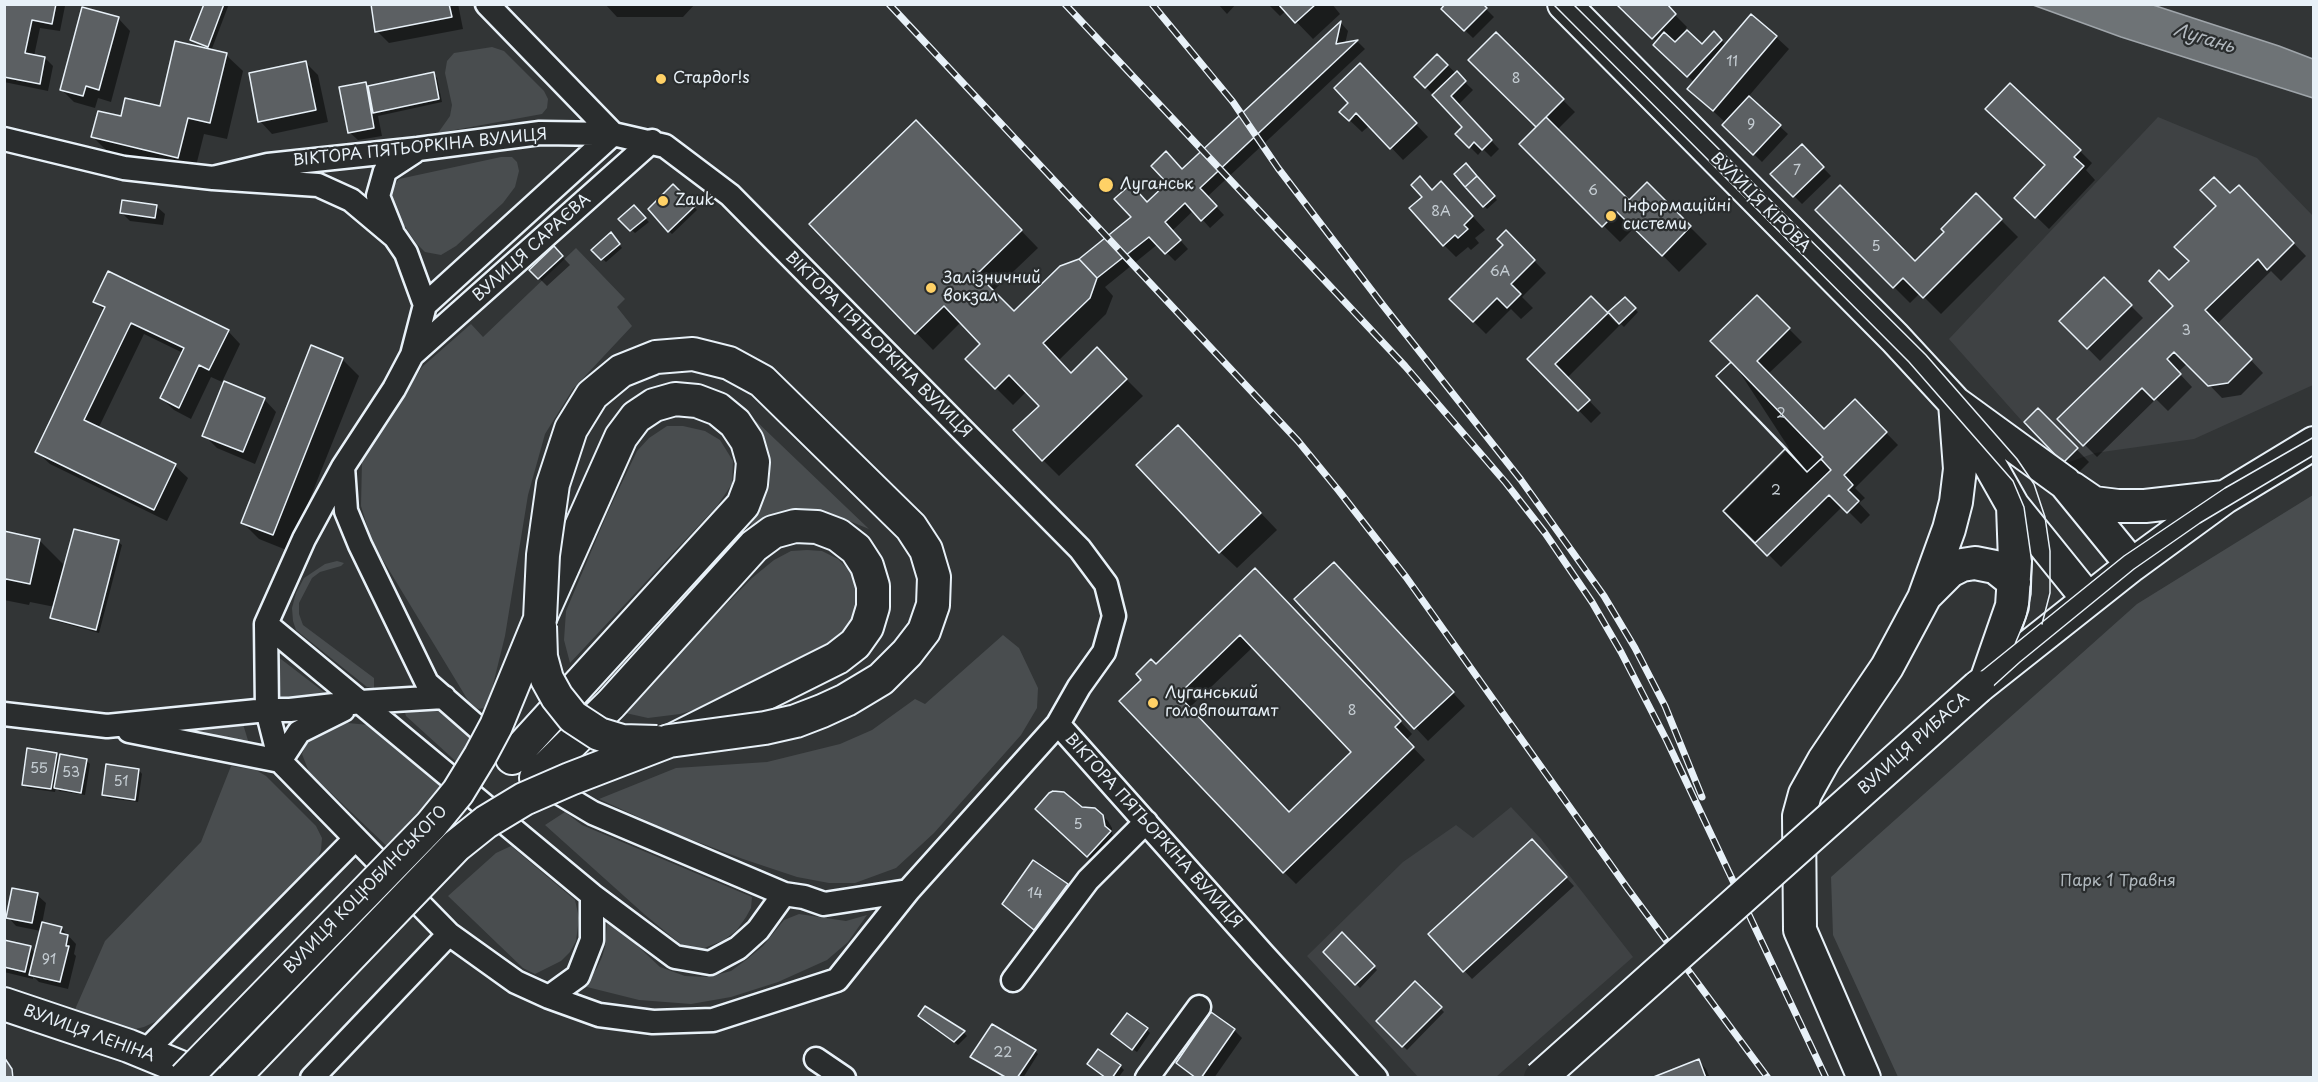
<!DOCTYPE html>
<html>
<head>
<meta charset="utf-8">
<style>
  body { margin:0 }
  #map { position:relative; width:2318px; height:1082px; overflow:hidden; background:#323536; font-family:"Playpen Sans",sans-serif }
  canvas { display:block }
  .frame { position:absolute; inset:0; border:6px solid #e8f1f8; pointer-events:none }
</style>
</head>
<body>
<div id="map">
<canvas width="2318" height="1082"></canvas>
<div class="frame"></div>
</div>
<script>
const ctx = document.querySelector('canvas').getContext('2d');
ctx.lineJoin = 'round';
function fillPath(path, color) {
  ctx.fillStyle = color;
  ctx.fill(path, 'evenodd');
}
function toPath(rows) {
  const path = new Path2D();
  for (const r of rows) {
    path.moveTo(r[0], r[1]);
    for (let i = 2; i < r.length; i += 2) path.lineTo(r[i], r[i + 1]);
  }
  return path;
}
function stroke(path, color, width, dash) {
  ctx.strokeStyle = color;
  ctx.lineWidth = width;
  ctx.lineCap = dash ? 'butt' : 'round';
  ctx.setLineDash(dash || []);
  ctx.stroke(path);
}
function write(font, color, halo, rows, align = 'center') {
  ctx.font = font + ' "Playpen Sans",sans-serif';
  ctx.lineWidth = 4.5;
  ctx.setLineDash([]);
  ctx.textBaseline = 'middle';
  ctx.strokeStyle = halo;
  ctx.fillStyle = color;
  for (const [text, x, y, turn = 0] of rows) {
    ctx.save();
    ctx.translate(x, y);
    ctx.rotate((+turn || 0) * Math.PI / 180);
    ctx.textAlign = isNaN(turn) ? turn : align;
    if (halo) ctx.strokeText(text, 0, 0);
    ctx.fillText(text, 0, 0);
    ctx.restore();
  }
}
const built = toPath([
  [2158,117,2257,158,2313,216,2313,385,2194,439,2095,453,2061,465,1949,339],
  [1511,807,1541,839,1633,957,1496,1077,1419,1078,1307,956,1403,862,1456,825,1473,838]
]);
const green = toPath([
  [492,47,504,51,544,91,548,99,547,108,542,114,438,133,450,116,452,105,445,73,447,61,454,53],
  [501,157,512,157,517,162,519,171,515,187,503,203,456,246,441,255,425,252,416,243,390,204,390,191,399,179],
  [576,248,625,299,617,307,632,326,573,389,545,434,528,495,505,636,491,693,485,708,478,709,469,702,372,542,361,506,362,461,422,367,471,324,483,337],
  [755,420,869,529,837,516,818,512,747,533,769,487,770,470,763,439],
  [667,426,683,426,705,431,720,440,733,461,732,484,717,506,570,663,564,640,566,611,607,514,637,451,649,438],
  [2313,495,2313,1077,1898,1077,1833,935,1831,877,2137,604],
  [807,550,822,551,838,559,851,572,856,588,857,602,854,621,838,638,707,706,680,714,648,718,621,712,752,578,774,560,791,551],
  [337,561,344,563,341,566,320,572,312,578,299,603,299,614,303,625,374,678,374,688,367,687,296,630,293,621,292,608,296,593,304,578,325,564],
  [1003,635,1019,648,1038,688,1037,708,1021,735,934,833,896,868,855,883,829,883,797,877,743,859,671,832,599,799,676,768,767,762,840,744,872,730,915,699,925,704],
  [273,653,333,699,275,702],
  [438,706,476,738,461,766,406,716,404,709],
  [348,723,369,725,389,739,446,789,394,853,309,772,302,754,308,740,322,729],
  [243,724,250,747,148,727],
  [231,766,256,770,266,776,316,826,322,838,321,850,315,865,163,1018,144,1027,126,1031,73,1014,105,941,201,842],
  [565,812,582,825,752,897,751,908,746,917,737,930,724,940,702,949,684,947,644,914,545,825],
  [511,846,575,900,579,918,576,941,570,952,561,961,535,974,523,968,448,896,496,853],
  [799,914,846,921,867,915,848,942,827,960,778,982,731,997,691,1004,639,1000,583,986,597,968,602,957,605,947,607,923,626,935,660,967,685,976,708,977,731,971,746,960,763,946,784,920]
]);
const water = toPath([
  [2033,5,2153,5,2279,46,2313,59,2313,98,2121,37,2033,5]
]);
const shadow = toPath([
  [4,4,63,4,65,6,60,31,40,28,34,56,45,58,53,66,48,91,4,82],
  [206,4,229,4,211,51,226,55,243,71,227,139,204,134,194,174,110,154,93,137,122,118,161,108,208,50,209,48,192,40],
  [372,4,458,4,463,29,389,43,377,31],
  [605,4,695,4,683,17,617,17],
  [1218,4,1236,4,1227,14],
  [1268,4,1332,4,1340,14,1313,39,1286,11,1280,16],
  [1481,4,1494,17,1473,38,1443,9],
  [1618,4,1664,4,1687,27,1685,30,1702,46,1714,33,1726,45,1776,37,1789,49,1748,97,1788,134,1762,162,1724,125,1726,123,1689,89,1695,83,1655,45,1657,42],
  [118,18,130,31,111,102,98,98,95,108,74,102,61,89],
  [1341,23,1348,31,1345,44,1358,42,1365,49,1207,197,1224,215,1210,228,1194,210,1172,231,1188,249,1175,261,1158,244,1105,287,1113,296,1106,314,1058,361,1071,374,1097,350,1143,396,1059,476,1043,460,1041,406,1027,391,1013,405,967,359,982,344,961,322,933,350,811,224,932,139,1038,248,993,291,1014,313,1148,204],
  [1496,34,1575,112,1557,130,1629,202,1647,184,1707,244,1679,272,1635,227,1620,242,1521,144,1538,127,1471,60],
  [1438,56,1473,90,1458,105,1499,149,1491,157,1483,149,1478,155,1457,134,1464,127,1416,77],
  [306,63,318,75,328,122,272,134,260,121],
  [433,74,437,78,442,102,378,116,382,136,358,140,349,132,365,83,369,88],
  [1372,78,1428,137,1403,160,1370,125,1362,132,1341,112],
  [1802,146,1831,176,1802,204,1772,174],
  [2080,151,2092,163,2086,170,2095,180,2049,229,2017,198],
  [1466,165,1497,200,1487,209,1456,174],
  [673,186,697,210,672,234,669,231],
  [1432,191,1454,196,1485,230,1475,238,1479,243,1471,250,1468,247,1456,257,1444,245],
  [1976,195,2018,237,1941,314,1920,293,1910,303,1817,210,1915,263,1946,232],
  [2230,195,2251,199,2306,256,2281,281,2271,271,2217,324,2263,373,2241,395,2222,398,2188,363,2178,372,2192,387,2168,411,2156,399,2097,457,2059,419,2175,306,2170,282,2191,262],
  [156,206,165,214,163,225,130,221,121,212],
  [634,207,649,222,635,233,620,219],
  [1506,232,1546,273,1522,297,1533,308,1521,319,1511,309,1486,334,1451,299,1505,245],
  [614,238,622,248,606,262,593,250],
  [554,248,570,265,547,286,531,270],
  [2104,279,2143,318,2100,361,2061,321],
  [1757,297,1802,342,1768,374,1824,431,1855,401,1898,445,1855,488,1865,498,1859,503,1870,515,1861,524,1843,506,1781,567,1725,511,1789,448,1733,362],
  [1591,298,1616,323,1625,299,1638,312,1624,327,1621,324,1567,378,1601,413,1591,423,1529,359],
  [95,302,228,331,240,344,222,382,211,377,191,419,174,410,161,398,183,353,144,334,98,429,175,466,188,478,167,521,50,464,37,452,105,311],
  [342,359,359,376,289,551,259,539,242,522],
  [264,399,276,412,255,464,217,448,204,435],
  [2038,410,2089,462,2077,474,2026,422],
  [1195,444,1277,530,1237,568,1220,552],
  [4,533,39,540,66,567,118,542,122,545,99,633,56,621,52,618,55,607,30,602,29,605,4,600],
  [1346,576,1465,706,1428,741,1296,599],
  [1268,583,1412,734,1406,740,1425,760,1296,884,1284,872,1156,666],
  [1253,647,1353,752,1289,813,1189,708],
  [56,754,61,759,61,756,87,761,90,764,85,795,59,791,56,787,55,792,27,788,24,784],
  [139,770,142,774,138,802,107,798,103,794],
  [1081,808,1099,812,1108,821,1112,828,1112,834,1118,840,1096,864,1045,817],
  [1540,849,1574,886,1472,979,1430,934],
  [1034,862,1071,889,1038,932,1008,907],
  [37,895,46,903,42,924,61,928,76,944,74,954,76,956,68,989,39,982,33,976,33,979,4,972,4,942,30,948,36,954,41,931,16,926,8,917],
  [1342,934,1377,970,1360,988,1325,952],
  [1415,983,1444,1012,1407,1050,1378,1021],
  [926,1008,964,1033,967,1036,958,1045,920,1016],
  [1147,1030,1150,1033,1137,1052,1117,1038],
  [1234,1030,1242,1038,1214,1078,1195,1078,1177,1063],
  [1035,1051,1038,1054,1023,1078,1007,1078],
  [4,1059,11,1066,15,1078,4,1078],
  [1698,1060,1706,1069,1710,1078,1655,1078],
  [1120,1066,1124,1070,1118,1078,1106,1078]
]);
const building = toPath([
  [4,4,56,4,52,24,32,20,25,53,45,57,40,84,4,77,4,4],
  [204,4,224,4,208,47,190,40,204,4],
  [371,4,449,4,452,17,375,32,371,4],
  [1278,4,1316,4,1295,23,1278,4],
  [1445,4,1483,4,1487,8,1464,31,1441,9,1445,4],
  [1616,4,1667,4,1676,14,1652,39,1616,4],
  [82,7,119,17,99,90,86,86,83,96,60,90,82,7],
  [1751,14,1777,36,1713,111,1687,89,1751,14],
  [1341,21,1336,44,1358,40,1200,188,1217,206,1201,221,1185,203,1165,222,1181,240,1165,254,1149,237,1097,278,1079,259,1131,217,1114,199,1131,184,1147,202,1167,183,1151,166,1166,151,1182,169,1341,21],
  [1687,30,1702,44,1714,31,1722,40,1687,77,1653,45,1664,32,1675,42,1687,30],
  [1496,32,1564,99,1536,127,1468,60,1496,32],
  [175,41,227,53,210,123,188,118,178,158,91,137,98,111,121,116,125,98,160,106,175,41],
  [1437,54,1448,65,1425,88,1414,77,1437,54],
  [306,61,316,110,258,122,249,73,306,61],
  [1360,63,1417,123,1390,149,1356,113,1349,121,1339,112,1348,103,1334,88,1360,63],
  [1457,71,1466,81,1451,96,1492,140,1482,150,1474,142,1469,148,1455,134,1462,127,1432,95,1457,71],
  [434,72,439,99,373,113,368,86,434,72],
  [366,82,374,128,348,133,339,87,366,82],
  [2010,83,2081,150,2074,157,2084,166,2035,218,2014,198,2045,165,1985,109,2010,83],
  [1749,96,1781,125,1753,155,1722,125,1749,96],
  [1546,117,1629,200,1647,182,1691,226,1662,256,1617,212,1602,227,1519,144,1546,117],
  [916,120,1022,230,977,274,1014,311,1060,266,1079,259,1097,278,1090,298,1043,343,1071,373,1097,347,1127,379,1042,461,1013,430,1039,406,1009,375,995,389,965,359,980,344,944,306,915,334,809,224,916,120],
  [1802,144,1824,167,1793,197,1770,174,1802,144],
  [1466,163,1477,176,1465,187,1454,174,1466,163],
  [1420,176,1432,190,1441,181,1473,216,1464,225,1468,229,1458,238,1455,235,1443,246,1409,208,1422,197,1411,185,1420,176],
  [1477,176,1495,196,1483,207,1465,187,1477,176],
  [2214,177,2230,193,2239,185,2294,243,2267,270,2258,259,2205,310,2252,359,2228,383,2208,386,2174,352,2167,359,2181,374,2154,400,2142,388,2083,446,2057,419,2173,306,2149,281,2159,270,2169,280,2189,261,2174,247,2216,206,2200,190,2214,177],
  [673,184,695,206,668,232,648,209,673,184],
  [1840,185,1915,261,1944,232,1941,229,1976,193,2002,219,1923,298,1903,278,1893,288,1815,210,1840,185],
  [122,200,157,205,155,218,120,213,122,200],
  [634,205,646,218,630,231,618,219,634,205],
  [1506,230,1535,260,1511,284,1521,294,1507,308,1497,298,1473,322,1449,299,1503,245,1497,239,1506,230],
  [611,232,620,244,601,260,591,250,611,232],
  [554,246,563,256,538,279,529,270,554,246],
  [108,271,229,330,209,370,199,365,179,408,160,398,184,348,131,323,84,420,176,464,154,510,35,452,105,307,93,302,108,271],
  [2104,277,2132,305,2087,349,2059,321,2104,277],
  [1757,295,1790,328,1757,361,1824,429,1855,399,1887,432,1844,475,1853,485,1848,490,1859,501,1847,513,1829,495,1767,556,1723,511,1786,448,1716,376,1731,362,1710,341,1757,295],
  [1591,296,1608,313,1555,364,1590,400,1578,411,1527,359,1591,296],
  [1625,297,1636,308,1619,324,1608,312,1625,297],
  [311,345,343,358,273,535,241,523,311,345],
  [1731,362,1823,457,1807,472,1716,376,1731,362],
  [224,381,265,398,243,452,202,436,224,381],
  [2038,408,2078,448,2063,463,2024,422,2038,408],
  [1178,425,1261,513,1219,553,1136,465,1178,425],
  [1786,448,1807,472,1821,459,1831,470,1755,543,1723,511,1786,448],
  [74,529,119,540,96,630,50,618,74,529],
  [4,531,40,539,30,584,6,579,4,582,4,531],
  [1334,562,1454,692,1414,729,1294,599,1334,562],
  [1255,568,1401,721,1395,727,1414,747,1283,873,1119,701,1141,680,1136,674,1151,659,1156,664,1255,568],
  [1240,635,1351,752,1289,812,1178,695,1240,635],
  [27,748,57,753,51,789,22,785,27,748],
  [60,754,87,759,81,793,54,788,60,754],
  [106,764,139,769,135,800,102,795,106,764],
  [1053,791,1064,792,1082,807,1095,808,1103,815,1105,826,1111,831,1087,857,1035,809,1049,793,1053,791],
  [1532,839,1567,877,1463,972,1428,934,1532,839],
  [1033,860,1068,884,1034,930,1002,904,1033,860],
  [12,888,38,893,32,923,6,918,12,888],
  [42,922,62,927,60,933,68,935,66,946,69,946,60,982,29,975,42,922],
  [1342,932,1375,966,1355,985,1323,952,1342,932],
  [4,940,31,946,25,972,4,967,4,940],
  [1415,981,1442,1007,1402,1047,1376,1021,1415,981],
  [925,1006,965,1031,954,1042,918,1016,925,1006],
  [1211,1012,1235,1029,1201,1078,1196,1078,1176,1063,1211,1012],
  [1127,1013,1148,1028,1132,1050,1111,1034,1127,1013],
  [992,1024,1036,1050,1017,1078,1007,1078,970,1057,992,1024],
  [1098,1049,1121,1065,1112,1078,1106,1078,1087,1064,1098,1049],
  [4,1057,12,1069,13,1078,4,1078,4,1057],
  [1699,1059,1706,1078,1651,1078,1699,1059]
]);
const street = toPath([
  [4,139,124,168,213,178,268,165,418,149,540,133,613,134,665,146,730,195,1080,549,1106,584,1114,616,1104,652,1079,687,1058,724,908,891,837,980,713,1020,653,1022,599,1015,549,997,516,982,449,934,280,761,267,710,266,624,304,539,343,467,394,389,412,355,425,305,406,253,395,237,351,200,318,185,213,178],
  [392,231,378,196,385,171,414,152],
  [425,305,613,134,487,4],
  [412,355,652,141],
  [343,467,346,511,360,545,427,683,500,747],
  [266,624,592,895,675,957,710,963,738,948,758,930,784,894],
  [4,714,107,726,267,710,290,710,361,702,444,697],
  [1058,724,1263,954,1376,1078],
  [129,731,280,761,299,732,343,710],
  [541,782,593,813,784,894,804,897,824,904,908,891],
  [1013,980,1088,880,1146,822],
  [549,997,578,976,592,940,592,895],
  [144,1053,355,839],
  [816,1059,844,1078],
  [312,1078,449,934],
  [1147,1078,1199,1007]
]);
const secondary = toPath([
  [1564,4,1895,338,1955,403,2065,483,2132,565],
  [1961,414,2013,506,2088,599],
  [2072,488,2094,503,2118,506,2145,506,2224,497],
  [1926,595,1950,571,1962,565,1975,563,1995,567,2014,582],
  [1987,678,2012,606,2015,561,2013,506],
  [1978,687,2132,565,2225,497,2314,443],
  [512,758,743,505,751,484,753,462,747,441,735,423,718,409,697,401,675,399,654,405,636,417,621,437,541,616],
  [536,778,611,704,754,546,773,532,795,526,817,527,838,535,856,549,867,566,873,586,873,607,867,627,855,644,837,658,673,740],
  [4,1004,129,1046,207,1078],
  [1864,1078,1800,930,1799,816,1805,794,1824,760,1887,667,1924,598,1949,529,1956,502,1960,469,1955,403]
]);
const tram = toPath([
  [1553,4,1909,362,2013,481,2024,507,2032,563,2031,594,2026,618,2015,644],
  [1573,4,1926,355,2017,459,2034,484,2045,517,2050,551,2050,593,2042,624],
  [1525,1078,1968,682,2124,556,2225,488,2314,437],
  [1559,1078,2020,662,2134,569,2200,523,2314,455]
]);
const rail = toPath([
  [889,4,1298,441,1339,491,1406,577,1628,889,1768,1078],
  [1065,4,1405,366,1506,483,1545,533,1592,602,1621,652,1667,741,1826,1078],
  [1152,4,1233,102,1278,168,1382,304,1521,480,1604,596,1635,648,1665,706,1702,797]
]);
const secondaryBridge = toPath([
  [540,626,541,657,547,679,557,697,573,717,599,734,622,741,657,742],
  [185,1078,431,825,458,792,480,756,496,726,540,619,543,555,553,484,571,429,592,395,621,371,656,357,693,354,729,363,762,381,911,527,926,550,934,577,933,605,924,631,907,653,881,679,846,700,822,711,796,721,765,728,669,741,570,779,524,799,486,822,456,846,233,1078],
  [1540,1078,1978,687]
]);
const markers = [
  [661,79,6,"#ffd166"],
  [1106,185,8,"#ffd166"],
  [663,201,6,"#ffd166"],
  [1611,216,6,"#ffd166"],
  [931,288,6,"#ffd166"],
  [1153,703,6,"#ffd166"]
];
const numberNames = [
  ["11",1732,62],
  ["8",1516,79],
  ["9",1751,125],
  ["7",1797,171],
  ["6",1593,191],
  ["8А",1441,212],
  ["5",1876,247],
  ["6А",1500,272],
  ["3",2186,331],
  ["2",1781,414],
  ["2",1776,491],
  ["8",1352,711],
  ["55",39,769],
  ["53",71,773],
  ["51",121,782],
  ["5",1078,825],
  ["14",1035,894],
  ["91",49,960],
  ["22",1003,1053]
];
const poiNames = [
  ["Стардог!s",673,79],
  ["Луганськ",1120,185],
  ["Zauk",675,201],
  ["Інформаційні",1623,207],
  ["системи",1623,225],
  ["Залізничний",943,279],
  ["вокзал",943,297],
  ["Луганський",1165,694],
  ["головпоштамт",1165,712]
];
const streetNames = [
  ["ВІКТОРА ПЯТЬОРКІНА ВУЛИЦЯ",420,148,-6],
  ["ВУЛИЦЯ КІРОВА",1760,203,45],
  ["ВУЛИЦЯ САРАЄВА",532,248,-42],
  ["ВІКТОРА ПЯТЬОРКІНА ВУЛИЦЯ",878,345,45],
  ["ВУЛИЦЯ РИБАСА",1914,744,-42],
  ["ВІКТОРА ПЯТЬОРКІНА ВУЛИЦЯ",1153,831,48],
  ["ВУЛИЦЯ КОЦЮБИНСЬКОГО",366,890,-46],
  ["ВУЛИЦЯ ЛЕНІНА",89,1034,20]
];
const parkNames = [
  ["Парк 1 Травня",2118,882]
];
const waterNames = [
  ["Лугань",2204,39,17]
];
fillPath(built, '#3f4244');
fillPath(green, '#494d4f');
fillPath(water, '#6e7376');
stroke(water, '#9fa5aa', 1.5);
fillPath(shadow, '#0007');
fillPath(building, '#5c6063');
stroke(building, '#e8f1f8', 1.5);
stroke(street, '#e8f1f8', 27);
stroke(secondary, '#e8f1f8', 36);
stroke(street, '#2a2d2e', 22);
stroke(secondary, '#2a2d2e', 32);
stroke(tram, '#e8f1f8', 1.5);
stroke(rail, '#e8f1f8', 7);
stroke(rail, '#2a2d2e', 4.5, [14]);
stroke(secondaryBridge, '#e8f1f8', 36, []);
stroke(secondaryBridge, '#2a2d2e', 32);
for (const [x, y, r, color] of markers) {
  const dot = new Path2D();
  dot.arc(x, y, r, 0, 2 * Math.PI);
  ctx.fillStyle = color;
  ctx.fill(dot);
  stroke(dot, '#2a2d2e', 2);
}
write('14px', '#c5cdd3', null, numberNames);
write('16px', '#e8f1f8', '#2a2d2e', poiNames, 'left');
write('16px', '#e8f1f8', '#2a2d2e', streetNames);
write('16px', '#b0b8bd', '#2a2d2e', parkNames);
write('italic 18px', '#b1b8be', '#2a2d2e', waterNames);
</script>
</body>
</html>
